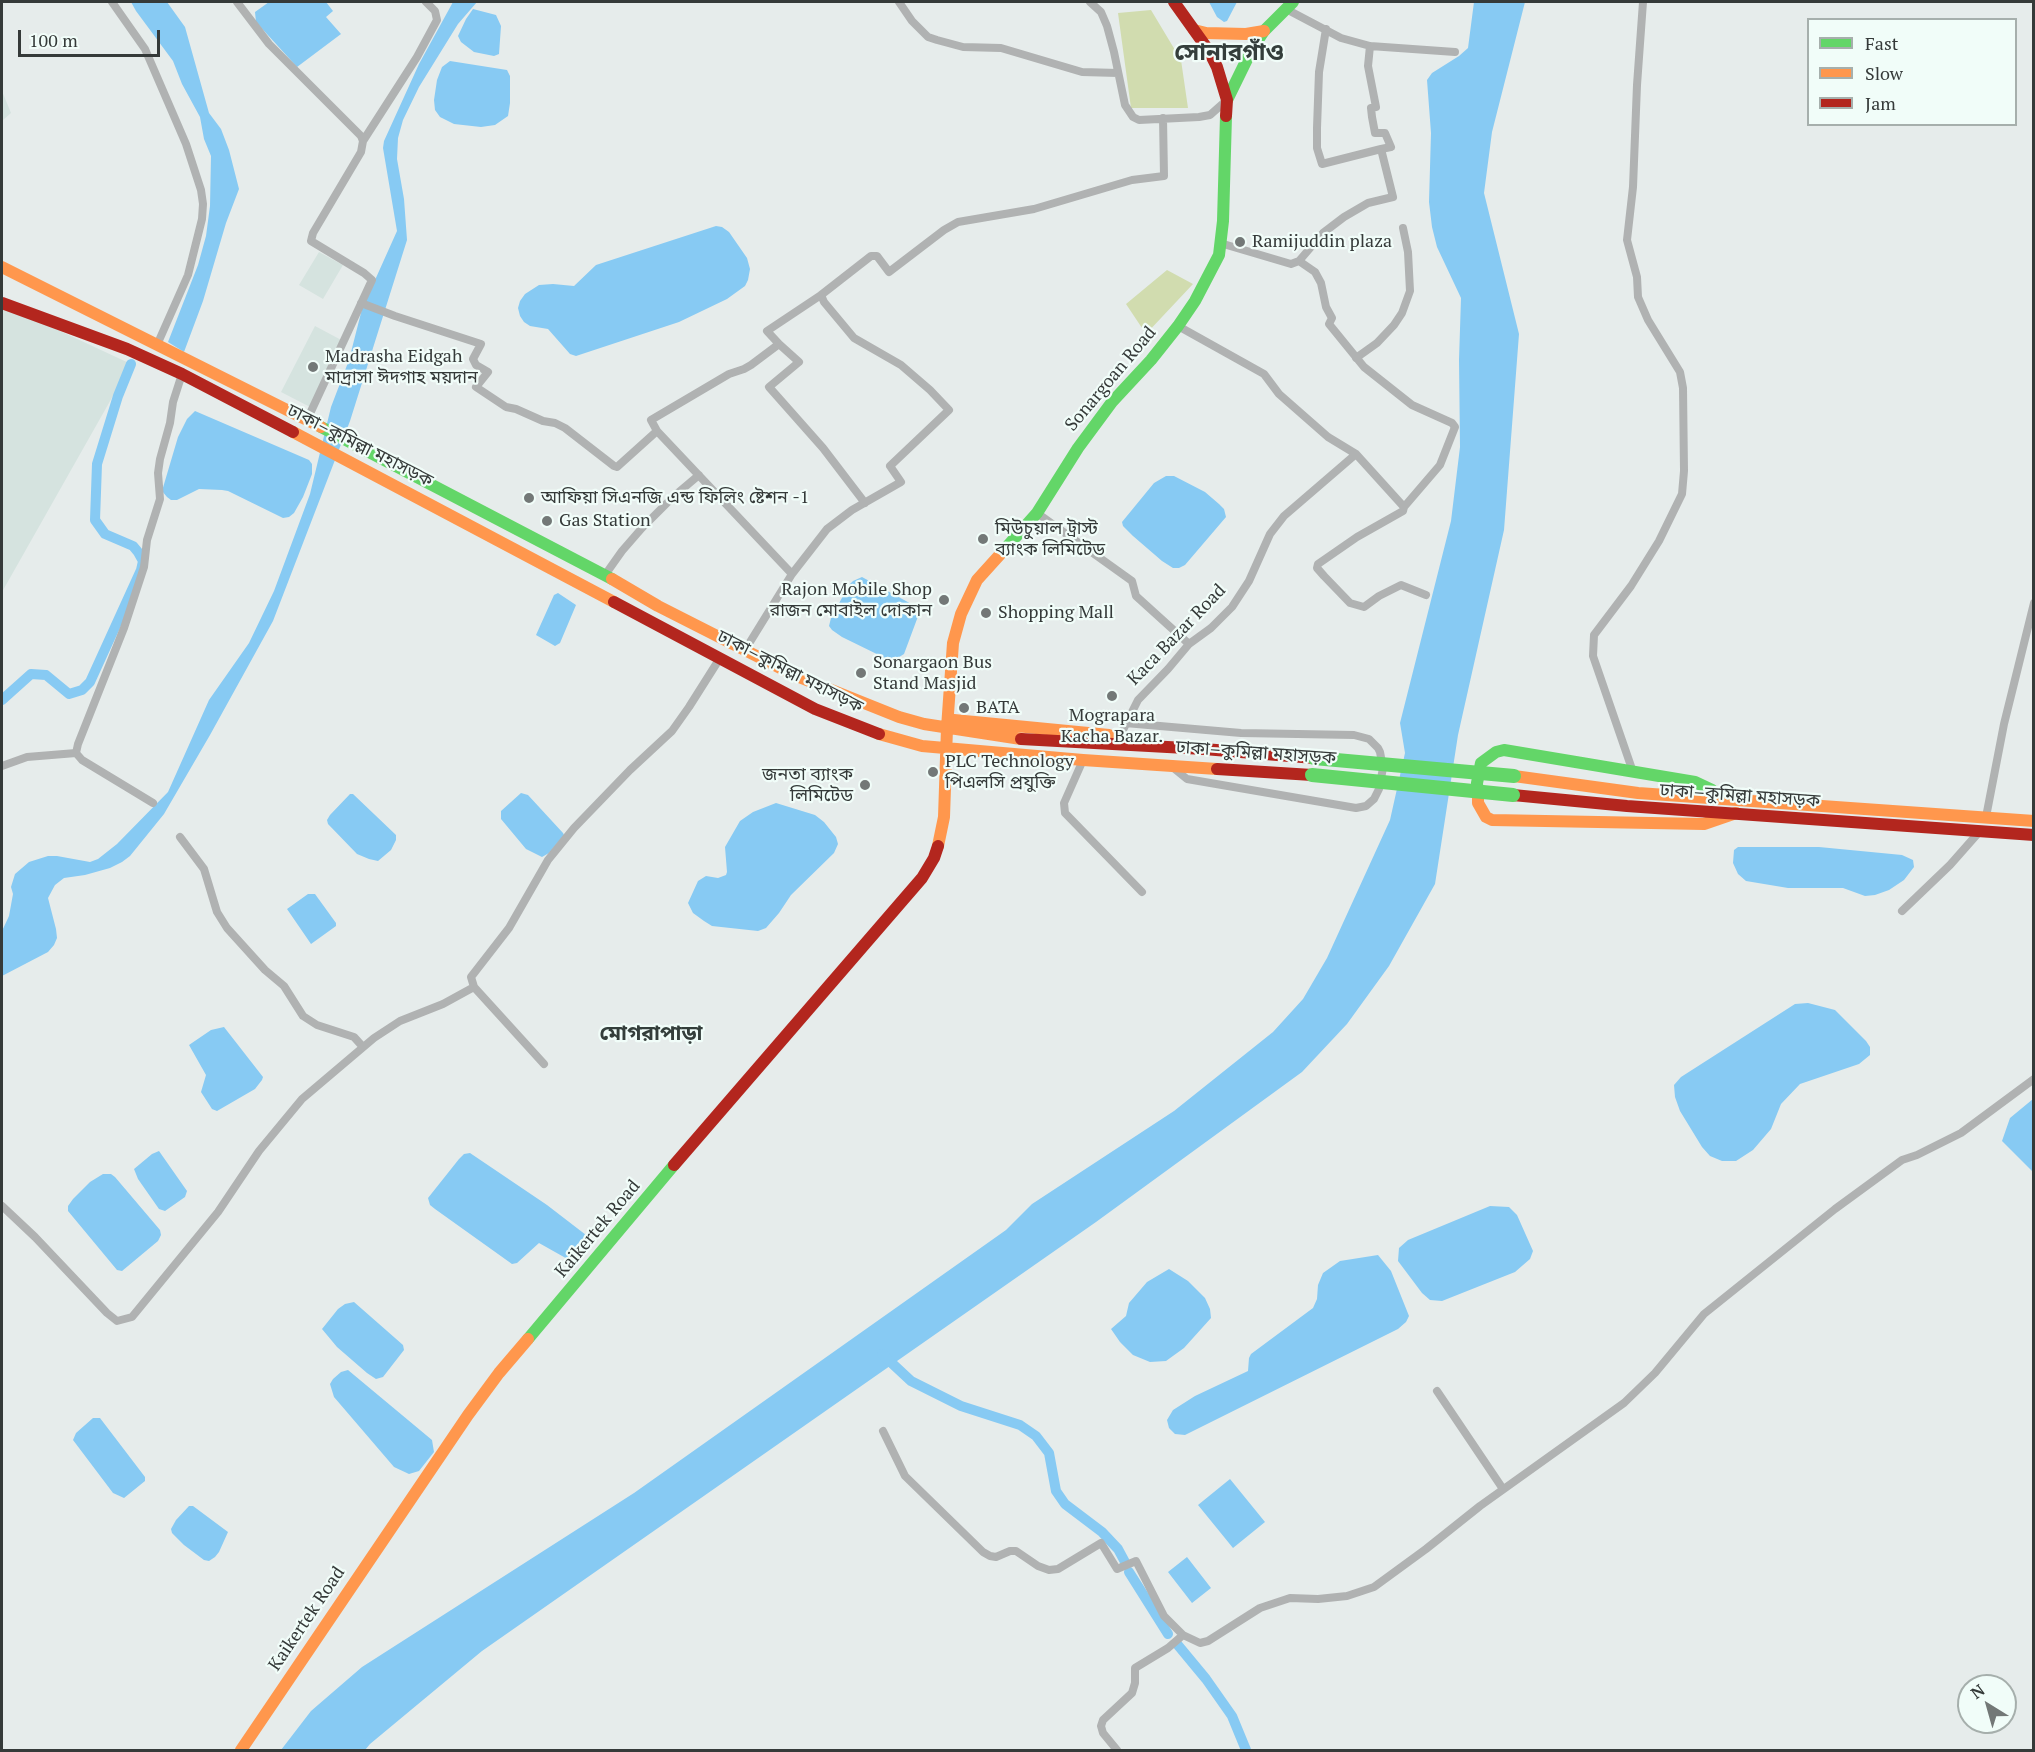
<!DOCTYPE html>
<html>
<head>
<meta charset="utf-8">
<style>
  body { margin:0 }
  #map { position:relative; width:2035px; height:1752px; overflow:hidden; background:#e6eceb; font-family:"PT Serif",serif }
  canvas { display:block }
  .frame { position:absolute; inset:0; border:3px solid #353a39; pointer-events:none }
  .legend { position:absolute; left:1807px; top:18px; width:210px; height:108px; box-sizing:border-box; background:#f1fdf9; border:2px solid #a6afac; margin:0; padding:8px 10px; list-style:none; font-size:18px; color:#353a39 }
  .legend li { display:flex; align-items:center; gap:12px; height:30px }
  .legend b { width:30px; border:2px solid #a6afac }
  .north { position:absolute; left:1957px; top:1674px; width:60px; height:60px; box-sizing:border-box; background:#f1fdf9; border:2px solid #a6afac; border-radius:50%; rotate:323deg; font-size:16px; font-weight:700; line-height:24px; text-align:center; color:#353a39 }
  .north::after { content:''; display:block; margin:auto; width:21px; height:27px; background:#737877; clip-path:polygon(50% 0,100% 100%,50% 72%,0 100%) }
  .scale { position:absolute; left:18px; top:30px; width:142px; height:27px; box-sizing:border-box; border:3px solid #353a39; border-top:0; padding-left:8px; font-size:18px; line-height:21px; white-space:nowrap; color:#353a39; -webkit-text-stroke:4px #f1fdf9; paint-order:stroke }
</style>
</head>
<body>
<div id="map">
<canvas width="2035" height="1752"></canvas>
<div class="frame"></div>
<ul class="legend">
<li><b style="height:8px;background:#63d668"></b>Fast</li>
<li><b style="height:8px;background:#ff974d"></b>Slow</li>
<li><b style="height:8px;background:#b3261e"></b>Jam</li>
</ul>
<div class="north">N</div>
<div class="scale">100 m</div>
</div>
<script>
const ctx = document.querySelector('canvas').getContext('2d');
ctx.lineJoin = 'round';
function fillPath(path, color) {
  ctx.fillStyle = color;
  ctx.fill(path, 'evenodd');
}
function toPath(rows) {
  const path = new Path2D();
  for (const r of rows) {
    path.moveTo(r[0], r[1]);
    for (let i = 2; i < r.length; i += 2) path.lineTo(r[i], r[i + 1]);
  }
  return path;
}
function stroke(path, color, width, dash) {
  ctx.strokeStyle = color;
  ctx.lineWidth = width;
  ctx.lineCap = dash ? 'butt' : 'round';
  ctx.setLineDash(dash || []);
  ctx.stroke(path);
}
function write(font, color, halo, rows, align = 'center') {
  ctx.font = font + ' "PT Serif","Noto Sans Bengali",serif';
  ctx.lineWidth = 4.5;
  ctx.setLineDash([]);
  ctx.textBaseline = 'middle';
  ctx.strokeStyle = halo;
  ctx.fillStyle = color;
  for (const [text, x, y, turn = 0] of rows) {
    ctx.save();
    ctx.translate(x, y);
    ctx.rotate((+turn || 0) * Math.PI / 180);
    ctx.textAlign = isNaN(turn) ? turn : align;
    if (halo) ctx.strokeText(text, 0, 0);
    ctx.fillText(text, 0, 0);
    ctx.restore();
  }
}
const built = toPath([
  [2,91,11,113,2,121],
  [319,252,343,265,323,299,299,285],
  [2,304,131,364,2,592],
  [315,326,345,342,312,408,281,392]
]);
const green = toPath([
  [1151,10,1181,60,1188,108,1131,108,1118,13],
  [1167,270,1193,284,1146,334,1126,304]
]);
const water = toPath([
  [131,2,167,2,185,27,209,113,221,129,229,150,239,189,226,223,203,301,184,352,168,342,198,265,206,236,210,206,211,156,204,139,200,117,182,84,173,61,136,11],
  [269,2,326,2,333,11,326,17,341,34,297,67,256,22,255,12],
  [453,2,477,2,458,24,419,87,403,120,398,138,397,159,404,199,407,240,350,421,273,621,210,735,164,814,130,856,122,862,110,868,85,875,64,878,55,885,48,898,56,929,57,938,54,945,48,952,2,976,2,931,9,916,13,894,11,887,15,874,29,862,48,856,57,856,90,862,98,859,117,844,168,792,209,700,249,643,274,591,310,494,331,407,349,360,362,309,397,231,383,148,384,141,419,64],
  [1209,2,1237,2,1227,21,1224,22,1217,17],
  [1474,2,1525,2,1492,132,1484,193,1519,334,1504,530,1458,735,1435,884,1389,966,1347,1024,1302,1072,1096,1222,482,1651,370,1744,365,1750,281,1750,311,1711,362,1667,634,1493,1006,1230,1032,1204,1174,1111,1273,1032,1303,999,1327,958,1390,820,1405,753,1400,723,1451,521,1460,447,1459,360,1461,298,1437,247,1432,227,1429,202,1431,133,1427,80,1432,73,1459,56,1468,48],
  [473,9,496,15,501,26,499,54,494,56,474,52,461,42,458,36,466,19],
  [450,61,507,70,510,76,510,103,508,116,495,125,481,127,454,124,440,117,435,110,434,100,437,80,442,67],
  [716,226,722,227,729,232,747,258,750,269,748,280,745,286,727,299,679,322,576,356,570,354,548,329,530,326,524,322,520,316,518,308,520,301,525,294,539,285,553,284,574,286,596,265],
  [195,411,309,460,312,464,312,474,303,497,294,513,289,517,283,518,228,491,222,490,199,489,177,500,171,500,167,497,162,491,178,437,187,419],
  [1166,476,1174,476,1205,492,1219,504,1224,509,1226,517,1185,565,1179,568,1173,568,1162,561,1133,536,1123,526,1122,522,1154,483],
  [862,577,915,606,920,611,904,654,896,659,889,660,842,637,832,630,829,626,831,618,849,585,853,581],
  [558,593,576,605,560,643,555,646,536,635,554,595],
  [521,793,528,795,563,833,564,835,549,853,542,857,526,849,501,819,501,811],
  [350,794,353,794,396,835,396,840,391,850,378,861,369,859,357,854,328,824,327,820,330,815],
  [776,803,815,815,824,822,836,837,838,844,834,853,791,895,779,913,766,928,758,931,712,926,704,921,693,913,688,903,698,881,706,876,718,878,726,875,727,872,725,847,740,821,753,812],
  [1738,847,1819,847,1902,855,1913,860,1914,867,1904,880,1889,890,1875,895,1865,896,1843,888,1788,888,1746,881,1738,874,1733,863,1734,850],
  [308,894,315,894,336,923,336,926,311,944,287,909],
  [1808,1003,1835,1010,1866,1041,1870,1047,1870,1055,1859,1064,1800,1084,1781,1104,1771,1129,1753,1150,1736,1161,1722,1161,1710,1156,1702,1147,1680,1111,1675,1097,1674,1085,1681,1077,1795,1004],
  [224,1027,263,1077,262,1080,255,1089,217,1111,212,1109,201,1092,206,1075,189,1045,211,1030],
  [2033,1099,2033,1172,2002,1141,2010,1118],
  [159,1151,187,1191,185,1197,165,1211,159,1209,138,1179,134,1169,152,1154],
  [470,1153,547,1205,586,1235,586,1243,584,1249,571,1261,539,1243,517,1263,512,1264,435,1209,430,1205,428,1198,459,1159,464,1154],
  [103,1174,111,1174,115,1177,160,1230,161,1235,158,1241,122,1271,117,1270,68,1211,68,1206,73,1199,90,1182],
  [1490,1206,1509,1207,1517,1215,1533,1251,1530,1259,1515,1272,1442,1301,1430,1300,1422,1293,1398,1261,1399,1248,1408,1240],
  [1378,1255,1391,1271,1409,1316,1406,1322,1398,1329,1185,1435,1175,1434,1169,1428,1167,1420,1173,1410,1195,1396,1248,1371,1249,1358,1251,1354,1313,1308,1317,1299,1318,1285,1323,1273,1340,1261],
  [1169,1269,1188,1281,1205,1298,1210,1309,1211,1318,1184,1348,1166,1361,1150,1362,1133,1355,1120,1342,1111,1329,1126,1316,1129,1303,1147,1282],
  [354,1302,403,1345,404,1350,383,1377,376,1379,367,1373,337,1347,322,1329,338,1309,345,1304],
  [348,1370,432,1440,434,1452,419,1471,409,1474,394,1467,334,1397,330,1384,333,1379,341,1372],
  [93,1418,100,1418,145,1477,145,1481,124,1498,113,1493,73,1440,76,1433],
  [1230,1479,1265,1522,1233,1548,1198,1505],
  [189,1506,193,1506,228,1532,219,1552,215,1557,209,1561,204,1560,184,1545,172,1533,171,1529,176,1520],
  [1187,1557,1211,1588,1192,1603,1168,1572]
]);
const canal = toPath([
  [2,700,31,674,46,675,69,694,82,690,90,682,141,570,143,561,138,552,133,546,105,534,95,520,97,464,118,396,131,364],
  [882,1354,911,1381,961,1406,1020,1425,1036,1436,1049,1453,1056,1491,1065,1504,1102,1532,1118,1549,1125,1562],
  [1129,1572,1168,1634],
  [1177,1644,1206,1679,1232,1716,1246,1750]
]);
const street = toPath([
  [112,2,145,49,186,144,201,190,203,204,202,219,188,275,157,345],
  [237,2,269,44,361,136,363,141,361,152,313,233,311,241,364,273,372,280,307,420],
  [899,2,912,21,928,37,937,40,963,47,1001,48,1082,72,1118,73],
  [1090,2,1101,12,1107,26,1114,52,1125,105,1133,117,1139,120,1199,117,1210,115,1227,100],
  [1286,9,1341,38,1370,46,1455,52],
  [1326,29,1319,72,1317,128,1317,148,1322,164,1381,149],
  [1370,46,1368,66,1376,107,1371,108,1372,117,1375,133,1385,133,1391,147,1381,149,1393,197,1368,203,1344,217,1323,233,1299,261,1315,272,1321,283,1326,307,1332,318,1329,324,1364,367,1412,405,1452,423,1455,427,1440,465,1404,507],
  [363,141,417,57,437,20,435,11,426,2],
  [1220,243,1291,264,1299,261],
  [361,303,395,316,481,344,473,359,476,365,488,372,476,387,506,407,516,409,543,421,555,423,565,428,614,466,617,467,657,431],
  [1178,326,1264,374,1279,394,1328,437,1356,454,1404,507,1403,511,1357,537,1318,564,1317,568,1324,576,1350,603,1364,607,1379,596,1401,585,1426,595],
  [779,344,799,362,769,387,823,448,865,503],
  [1356,358,1377,343,1394,325,1402,313,1410,291,1408,252,1403,228],
  [1037,513,1132,581,1136,596,1189,644],
  [792,574,657,431,651,420,729,374,744,369,751,365,779,344,767,331,821,295],
  [605,575,622,551,642,528,673,497,699,475],
  [750,642,792,574,827,529,852,510,901,482,890,466,949,410,930,390,901,365,854,338,824,302,821,295,871,256,877,256,889,272,944,230,958,222,1034,209,1132,180,1164,176,1163,118],
  [1125,723,1241,733,1354,735,1369,739,1378,748,1380,752,1383,768,1379,789,1374,799,1366,806,1356,808,1187,779,1171,766],
  [1120,736,1138,700,1168,669,1189,644,1211,628,1232,607,1249,581,1270,534,1284,516,1356,454],
  [1083,760,1064,803,1065,813,1142,892],
  [2,766,27,757,76,753],
  [1633,772,1593,656,1594,635,1631,586,1659,541,1682,494,1684,471,1683,388,1680,372,1648,320,1638,297,1637,277,1627,240,1633,187,1637,85,1643,2],
  [153,803,82,760,76,753,78,744,124,628,144,567,147,540,160,499,158,473,160,459,170,423,173,402,182,374],
  [1986,817,2004,724,2034,603],
  [180,837,204,869,217,912,227,928,265,970,284,986,303,1016,317,1025,354,1037,363,1047],
  [1902,911,1950,865,1980,831],
  [544,1064,474,987,471,977,509,928,548,860,574,828,630,770,672,731,689,707,720,658],
  [2,1206,35,1237,107,1313,117,1321,132,1317,218,1212,259,1151,302,1099,374,1038,400,1021,443,1004,474,987],
  [1437,1391,1503,1489],
  [883,1431,905,1476,983,1552,990,1556,996,1557,1010,1551,1016,1551,1038,1566,1049,1570,1058,1569,1101,1543,1117,1569,1136,1561,1164,1616,1183,1635,1200,1643,1208,1641,1260,1608,1290,1598,1318,1599,1347,1596,1374,1587,1426,1549,1480,1506,1624,1403,1655,1373,1704,1314,1835,1209,1902,1160,1917,1155,1961,1133,2034,1079],
  [1117,1750,1103,1733,1101,1726,1103,1720,1132,1693,1135,1683,1135,1668,1168,1648,1183,1635]
]);
const fast = toPath([
  [1227,100,1252,49,1264,31,1293,2],
  [321,427,612,579],
  [1005,549,1037,513,1078,448,1112,402,1151,360,1178,326,1195,301,1219,255,1223,221,1226,116],
  [1478,798,1477,783,1481,763,1496,752,1504,750,1695,782,1712,790,1721,798],
  [528,1339,674,1165]
]);
const slow = toPath([
  [1194,30,1206,33,1246,34,1264,31],
  [2,267,321,427],
  [293,432,614,602],
  [612,579,658,606,794,675,899,717,924,724,1021,739],
  [954,720,1109,735],
  [879,734,922,746,1083,760,1217,769],
  [1514,776,1638,793,2034,821],
  [1478,798,1478,803,1486,817,1492,820,1704,824,1736,813],
  [938,846,944,817,947,728,953,643,961,614,977,580,1005,549],
  [241,1750,468,1415,499,1373,528,1339]
]);
const jam = toPath([
  [1174,2,1209,51,1217,67,1227,100,1226,116],
  [2,303,127,349,182,374,293,432],
  [614,602,815,709,879,734],
  [1021,739,1204,749,1314,758],
  [1217,769,1312,775],
  [1513,795,1627,806,2034,835],
  [674,1165,922,878,934,858,938,846]
]);
const fastBridge = toPath([
  [1314,758,1514,776],
  [1312,775,1513,795]
]);
const markers = [
  [1240,242,6,"#737877"],
  [313,367,6,"#737877"],
  [529,498,6,"#737877"],
  [547,521,6,"#737877"],
  [983,539,6,"#737877"],
  [944,600,6,"#737877"],
  [986,613,6,"#737877"],
  [861,673,6,"#737877"],
  [1112,696,6,"#737877"],
  [964,708,6,"#737877"],
  [933,772,6,"#737877"],
  [865,785,6,"#737877"]
];
const poiNames = [
  ["Ramijuddin plaza",1252,242],
  ["Madrasha Eidgah",325,357],
  ["মাদ্রাসা ঈদগাহ ময়দান",325,378],
  ["আফিয়া সিএনজি এন্ড ফিলিং ষ্টেশন -1",541,498],
  ["Gas Station",559,521],
  ["মিউচুয়াল ট্রাস্ট",995,529],
  ["ব্যাংক লিমিটেড",995,550],
  ["Rajon Mobile Shop",932,590,"right"],
  ["রাজন মোবাইল দোকান",932,611,"right"],
  ["Shopping Mall",998,613],
  ["Sonargaon Bus",873,663],
  ["Stand Masjid",873,684],
  ["BATA",976,708],
  ["Mograpara",1112,716,"center"],
  ["Kacha Bazar.",1112,737,"center"],
  ["PLC Technology",945,762],
  ["পিএলসি প্রযুক্তি",945,783],
  ["জনতা ব্যাংক",853,775,"right"],
  ["লিমিটেড",853,796,"right"]
];
const streetNames = [
  ["Sonargoan Road",1111,379,-50],
  ["ঢাকা–কুমিল্লা মহাসড়ক",360,446,27],
  ["Kaca Bazar Road",1177,635,-46],
  ["ঢাকা–কুমিল্লা মহাসড়ক",790,672,27],
  ["ঢাকা–কুমিল্লা মহাসড়ক",1256,753,4],
  ["ঢাকা–কুমিল্লা মহাসড়ক",1740,796,4],
  ["Kaikertek Road",598,1229,-50],
  ["Kaikertek Road",307,1619,-56]
];
const quarterNames = [
  ["মোগরাপাড়া",651,1034]
];
const districtNames = [
  ["সোনারগাঁও",1229,53]
];
fillPath(built, '#d5e3df');
fillPath(green, '#d1dcaf');
fillPath(water, '#87caf3');
stroke(canal, '#87caf3', 10);
stroke(street, '#b0b2b2', 8);
stroke(fast, '#63d668', 12);
stroke(slow, '#ff974d', 12);
stroke(jam, '#b3261e', 12);
stroke(fastBridge, '#63d668', 14);
for (const [x, y, r, color] of markers) {
  const dot = new Path2D();
  dot.arc(x, y, r, 0, 2 * Math.PI);
  ctx.fillStyle = color;
  ctx.fill(dot);
  stroke(dot, '#f1fdf9', 2);
}
write('18px', '#353a39', '#f1fdf9', poiNames, 'left');
write('18px', '#353a39', '#f1fdf9', streetNames);
write('bold 21px', '#343e3b', '#f1fdf9', quarterNames);
write('bold 24px', '#343e3b', '#f1fdf9', districtNames);
</script>
</body>
</html>
